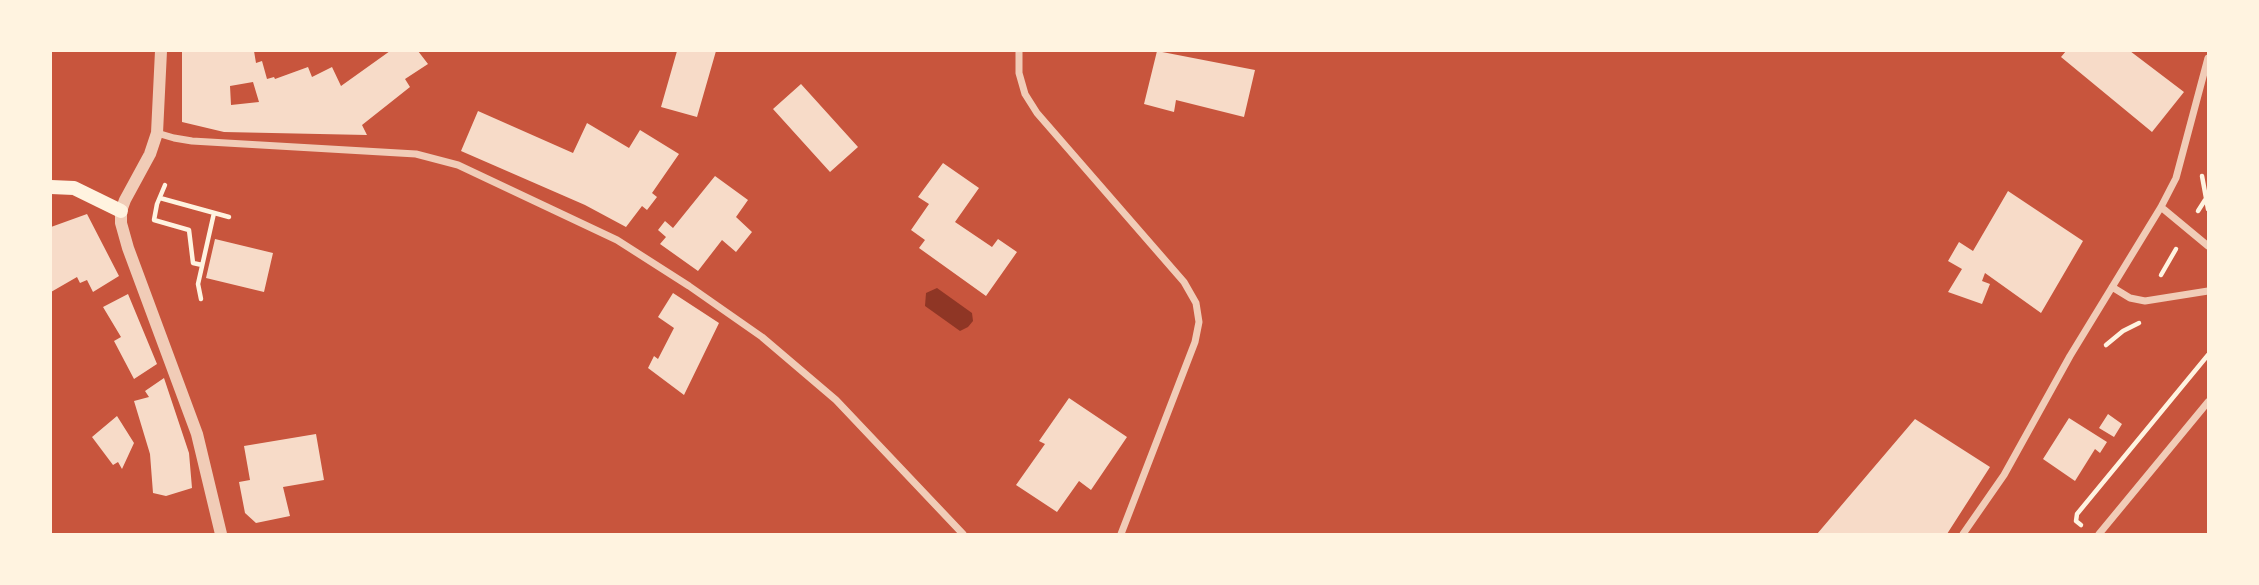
<!DOCTYPE html>
<html>
<head>
<meta charset="utf-8">
<style>
  body { margin:0 }
  #map { position:relative; width:2259px; height:585px; overflow:hidden; background:#c8553d; font-family:Quicksand,sans-serif }
  canvas { display:block }
  .frame { position:absolute; inset:0; border:52px solid #fff3e0; pointer-events:none }
</style>
</head>
<body>
<div id="map">
<canvas width="2259" height="585"></canvas>
<div class="frame"></div>
</div>
<script>
const ctx = document.querySelector('canvas').getContext('2d');
ctx.lineJoin = 'round';
function fillPath(path, color) {
  ctx.fillStyle = color;
  ctx.fill(path, 'evenodd');
}
function toPath(rows) {
  const path = new Path2D();
  for (const r of rows) {
    path.moveTo(r[0], r[1]);
    for (let i = 2; i < r.length; i += 2) path.lineTo(r[i], r[i + 1]);
  }
  return path;
}
function stroke(path, color, width, dash) {
  ctx.strokeStyle = color;
  ctx.lineWidth = width;
  ctx.lineCap = dash ? 'butt' : 'round';
  ctx.setLineDash(dash || []);
  ctx.stroke(path);
}
const water = toPath([
  [937,288,972,313,973,321,968,327,960,331,925,306,926,293]
]);
const building = toPath([
  [182,51,254,51,256,63,262,61,267,79,274,77,275,79,308,67,312,77,332,67,341,86,390,51,418,51,428,64,405,79,410,87,362,125,367,135,224,132,182,122],
  [253,82,259,102,231,105,230,86],
  [677,51,716,51,697,117,661,107],
  [1157,51,1255,70,1244,117,1176,100,1174,112,1144,104],
  [2066,51,2130,51,2184,92,2152,132,2061,57],
  [801,84,858,147,830,172,773,109],
  [478,111,573,153,587,123,629,148,640,130,679,154,652,193,657,197,647,210,642,206,626,227,585,205,461,151],
  [943,163,979,188,955,222,992,247,998,239,1017,252,986,296,919,248,925,240,911,230,929,204,918,197],
  [715,176,748,200,736,217,752,232,736,252,722,240,698,271,660,244,666,237,658,230,665,221,673,228],
  [2008,191,2083,241,2041,313,1985,273,1982,281,1990,284,1982,304,1948,292,1962,269,1948,261,1959,242,1973,251],
  [87,214,119,276,93,292,87,280,80,283,77,277,51,292,51,227],
  [215,239,273,253,264,292,206,278],
  [673,293,719,323,684,395,648,368,654,356,658,359,674,328,658,317],
  [128,294,157,364,134,379,114,341,121,337,103,307],
  [164,378,189,453,192,488,166,496,153,493,150,454,134,401,149,397,145,391],
  [1069,398,1127,437,1091,490,1079,481,1057,512,1016,485,1045,444,1039,441],
  [2108,414,2122,424,2114,437,2099,428],
  [117,416,134,443,122,469,118,462,113,465,92,437],
  [2069,418,2107,442,2100,453,2095,449,2075,481,2043,459],
  [1915,419,1990,467,1947,534,1817,534],
  [316,434,324,480,283,487,290,516,256,523,245,513,239,482,250,480,244,446]
]);
const path = toPath([
  [2202,176,2208,209],
  [165,185,157,204,154,220,189,230,193,263,202,265],
  [160,198,229,217],
  [2198,211,2205,200],
  [2161,275,2176,249],
  [201,299,198,284,214,213],
  [2106,345,2123,331,2139,323],
  [2081,525,2076,521,2077,514,2208,355]
]);
const minor = toPath([
  [1019,51,1019,73,1025,94,1037,113,1184,282,1196,303,1199,322,1195,342,1121,534],
  [157,133,174,138,192,141,416,154,458,165,617,240,689,286,762,337,836,400,963,534],
  [2161,207,2208,246],
  [2112,287,2130,298,2145,301,2208,291],
  [1963,534,2004,475,2070,356,2161,207,2176,178,2208,58],
  [2099,534,2208,402]
]);
const tertiary = toPath([
  [161,51,157,133,150,154,125,200,121,211,121,223,128,248,197,434,221,534]
]);
const secondary = toPath([
  [51,187,74,188,121,211]
]);
fillPath(water, '#8f3625');
fillPath(building, '#f7dbc8');
stroke(path, '#fff3e0', 4.5);
stroke(minor, '#f1ccb7', 7);
stroke(tertiary, '#f1ccb7', 12);
stroke(secondary, '#fff3e0', 14);
</script>
</body>
</html>
